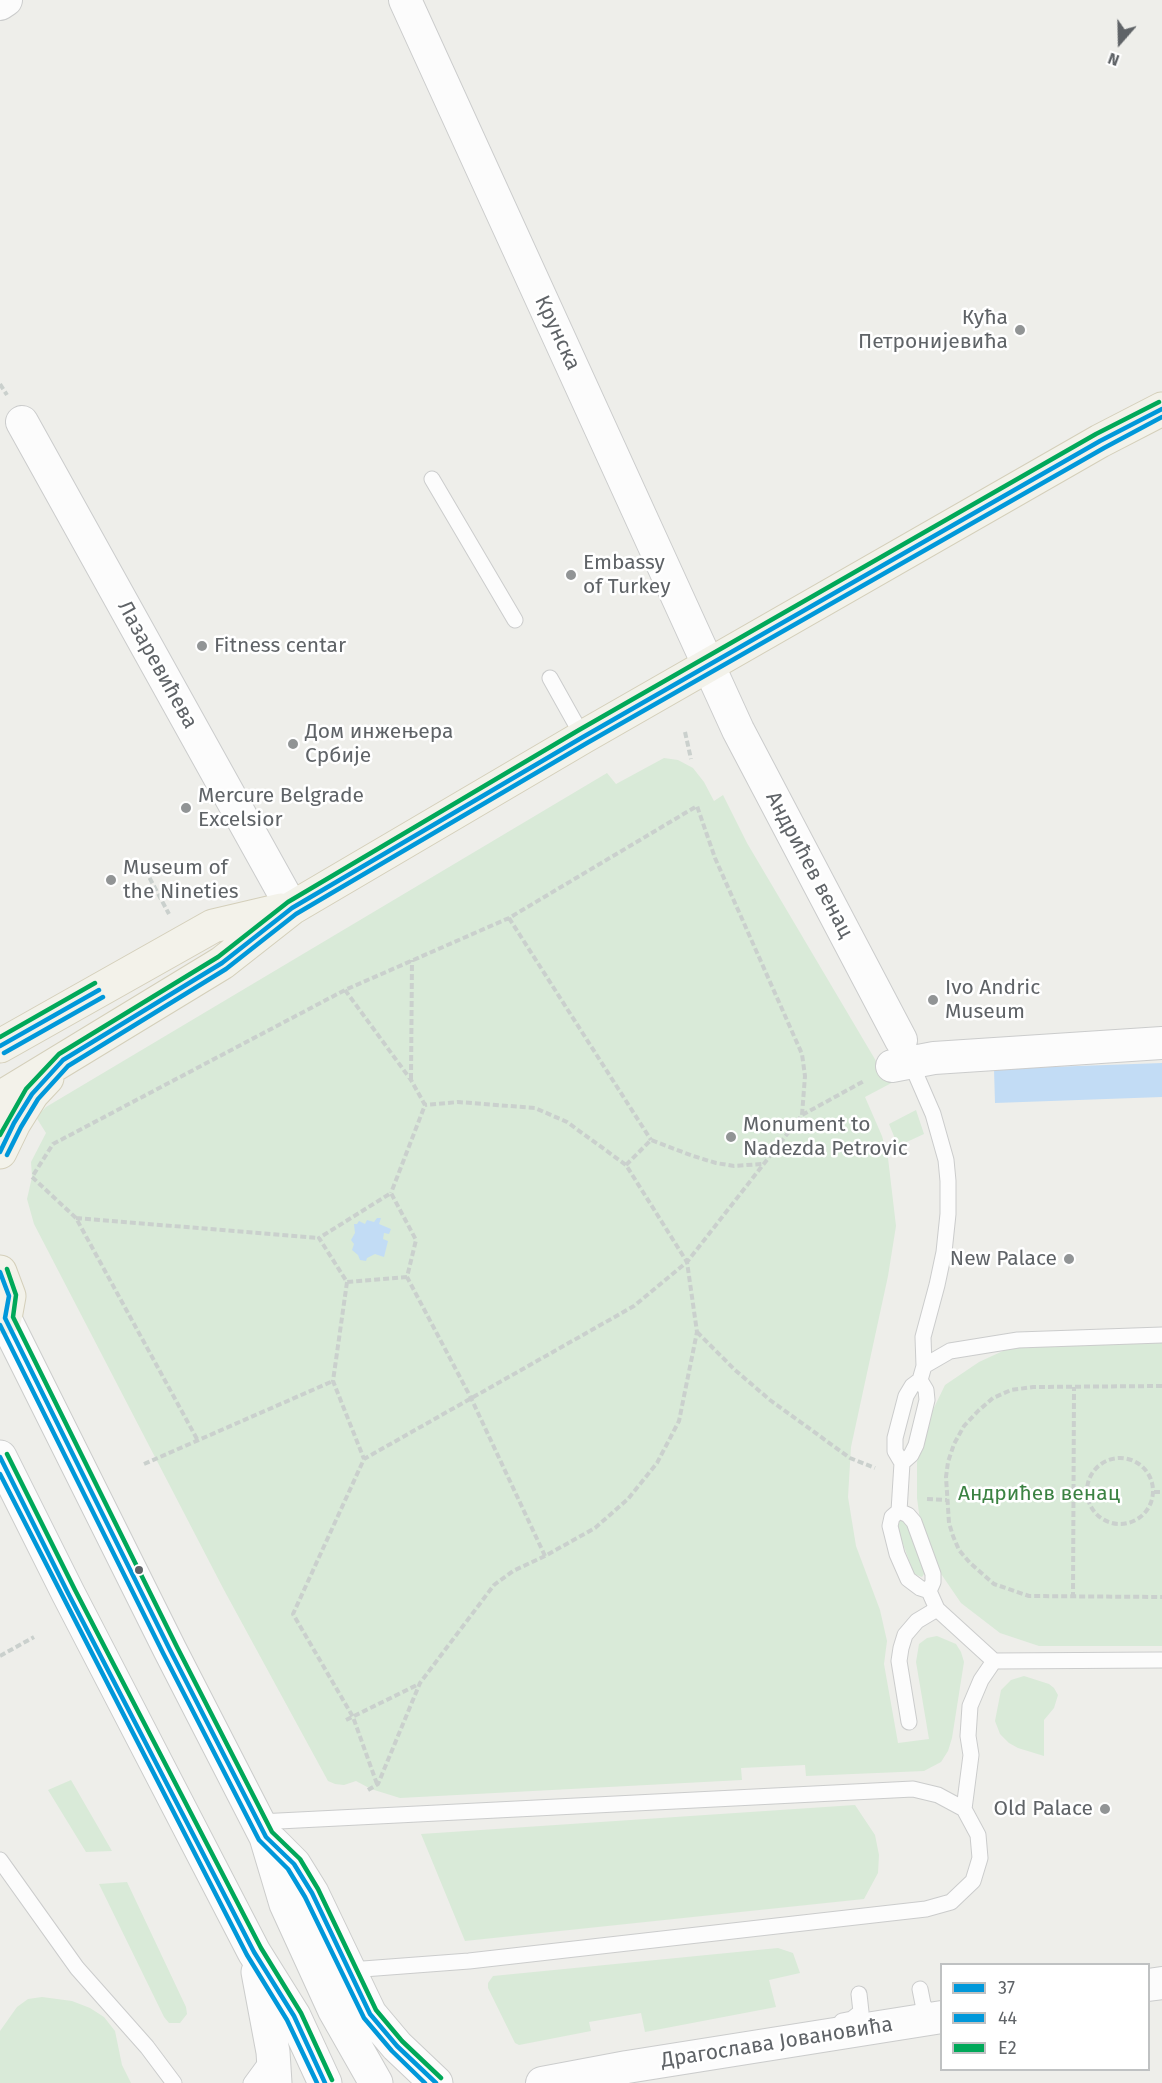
<!DOCTYPE html>
<html>
<head>
<meta charset="utf-8">
<style>
  body { margin:0 }
  #map { position:relative; width:1162px; height:2083px; overflow:hidden; background:#eeeeea; font-family:"Fira Sans",sans-serif }
  canvas { display:block }
  .legend { position:absolute; left:940px; top:1963px; width:210px; height:108px; box-sizing:border-box; background:#fff; border:2px solid #bfc1c2; margin:0; padding:8px 10px; list-style:none; font-size:18px; color:#5f6367 }
  .legend li { display:flex; align-items:center; gap:12px; height:30px }
  .legend b { width:30px; border:2px solid #bfc1c2 }
  .north { position:absolute; left:1090px; top:12px; width:60px; height:60px; -webkit-text-stroke:4px #fff; paint-order:stroke; rotate:200deg; font-size:16px; font-weight:700; line-height:24px; text-align:center; color:#5f6367 }
  .north::after { content:''; display:block; margin:auto; width:21px; height:27px; background:#5f6367; clip-path:polygon(50% 0,100% 100%,50% 72%,0 100%) }
</style>
</head>
<body>
<div id="map">
<canvas width="1162" height="2083"></canvas>
<ul class="legend">
<li><b style="height:8px;background:#0098da"></b>37</li>
<li><b style="height:8px;background:#0098da"></b>44</li>
<li><b style="height:8px;background:#00a859"></b>E2</li>
</ul>
<div class="north">N</div>
</div>
<script>
const ctx = document.querySelector('canvas').getContext('2d');
ctx.lineJoin = 'round';
function fillPath(path, color) {
  ctx.fillStyle = color;
  ctx.fill(path, 'evenodd');
}
function toPath(rows) {
  const path = new Path2D();
  for (const r of rows) {
    if (r.length === 3) {
      path.moveTo(r[0] + r[2], r[1]);
      path.arc(r[0], r[1], r[2], 0, 2 * Math.PI);
      continue;
    }
    path.moveTo(r[0], r[1]);
    for (let i = 2; i < r.length; i += 2) path.lineTo(r[i], r[i + 1]);
  }
  return path;
}
function stroke(path, color, width, dash) {
  ctx.strokeStyle = color;
  ctx.lineWidth = width;
  ctx.lineCap = dash ? 'butt' : 'round';
  ctx.setLineDash(dash || []);
  ctx.stroke(path);
}
function write(font, color, halo, rows, align = 'center') {
  ctx.font = font + ' "Fira Sans",sans-serif';
  ctx.lineWidth = 5;
  ctx.setLineDash([]);
  ctx.textBaseline = 'middle';
  ctx.strokeStyle = halo;
  ctx.fillStyle = color;
  for (const [text, x, y, turn = 0] of rows) {
    ctx.save();
    ctx.translate(x, y);
    ctx.rotate((+turn || 0) * Math.PI / 180);
    ctx.textAlign = isNaN(turn) ? turn : align;
    if (halo) ctx.strokeText(text, 0, 0);
    ctx.fillText(text, 0, 0);
    ctx.restore();
  }
}
const green = toPath([
  [664,758,678,760,693,768,704,782,714,801,723,795,747,843,876,1061,887,1057,899,1079,865,1097,882,1136,888,1158,896,1226,888,1276,851,1447,848,1497,856,1546,880,1610,887,1641,884,1664,898,1743,929,1739,916,1662,919,1644,927,1638,937,1636,956,1644,961,1652,964,1662,952,1738,948,1751,941,1762,924,1771,806,1776,805,1765,741,1768,742,1780,400,1798,371,1789,356,1781,344,1785,335,1784,328,1781,224,1590,34,1224,27,1199,32,1177,31,1162,46,1133,36,1117,46,1107,607,773,616,784],
  [916,1110,924,1134,898,1146,889,1124],
  [1162,1339,1162,1646,1039,1646,1000,1633,961,1603,937,1568,921,1528,917,1498,917,1462,928,1420,945,1385,979,1362,1018,1344],
  [902,1519,907,1522,926,1571,922,1577,914,1574,896,1525],
  [1024,1676,1049,1684,1054,1688,1058,1695,1054,1708,1044,1720,1044,1756,1018,1748,1009,1743,1000,1734,995,1721,1001,1690,1011,1680],
  [71,1780,112,1851,86,1852,48,1790],
  [855,1805,875,1835,879,1855,878,1873,864,1899,465,1941,421,1834],
  [127,1882,186,2007,187,2014,180,2023,169,2023,164,2017,99,1884],
  [778,1948,793,1953,800,1973,769,1980,776,2007,645,2032,641,2013,589,2022,591,2031,519,2045,515,2043,488,1988,488,1983,493,1976],
  [42,1997,72,2001,90,2008,104,2017,115,2031,122,2065,131,2083,0,2083,0,2031,17,2007,28,1999]
]);
const water = toPath([
  [1162,1063,1162,1097,995,1103,994,1069],
  [377,1218,381,1218,379,1224,391,1229,389,1234,384,1233,383,1239,388,1241,384,1257,375,1254,367,1258,366,1261,360,1260,358,1255,352,1250,354,1244,351,1240,355,1233,354,1224,357,1224,359,1221,365,1224,367,1220,374,1222]
]);
const path = toPath([
  [0,384,7,395],
  [685,732,691,759],
  [133,866,141,862,169,914],
  [509,918,651,1140],
  [345,990,411,1080,425,1105,391,1193],
  [411,1079,412,960],
  [626,1165,651,1140,693,1156,716,1163,734,1166,762,1164],
  [76,1218,319,1238],
  [407,1277,347,1282,319,1238,391,1193,416,1240,407,1277,471,1398,545,1556],
  [347,1282,333,1381,364,1459],
  [697,1332,735,1370,770,1400,850,1458,875,1468],
  [1162,1386,1033,1387,1011,1390,993,1398,978,1411,964,1426,954,1444,948,1462,946,1477,949,1523,953,1536,959,1550,970,1563,994,1584,1029,1596,1162,1597],
  [197,1439,76,1218,32,1177,53,1144,345,990,509,918,697,806,715,858,802,1054,805,1076,802,1115],
  [1120,1491,33],
  [144,1464,333,1381],
  [1074,1491,1087,1492],
  [1154,1492,1162,1492],
  [927,1499,947,1500],
  [1073,1598,1074,1387],
  [0,1656,34,1637],
  [346,1720,419,1684],
  [377,1784,353,1717,293,1614,364,1459,634,1306,687,1262,802,1115,864,1081],
  [368,1790,378,1784,420,1683,494,1585,513,1571,545,1556,595,1528,628,1499,657,1463,679,1421,697,1332,687,1262,626,1165,567,1122,535,1108,458,1102,425,1105]
]);
const lane = toPath([
  [432,479,515,620],
  [550,678,583,737],
  [910,1061,933,1114,946,1160,948,1181,948,1214,944,1252,937,1285,923,1337,924,1366,920,1380],
  [924,1366,950,1351,1018,1340,1162,1335],
  [920,1380,912,1386,906,1396,895,1438,895,1451,902,1463,899,1511,892,1517,890,1526,897,1554,908,1579,920,1588,929,1591,937,1609,994,1661],
  [902,1463,911,1455,916,1445,927,1400,926,1390,920,1380],
  [899,1511,908,1515,914,1522,933,1574,933,1582,929,1591],
  [909,1722,899,1661,901,1648,905,1635,917,1621,937,1609],
  [964,1809,971,1755,968,1736,970,1706,981,1680,994,1661,1162,1660],
  [259,1822,913,1789,938,1795,964,1809,978,1835,980,1858,973,1881,951,1902,926,1909,469,1961,350,1970],
  [0,1860,77,1968,147,2047,174,2083],
  [920,1989,923,2004,928,2013,938,2016],
  [842,2021,852,2019,861,2012,859,1994],
  [251,2083,270,2057]
]);
const street = toPath([
  [405,0,738,730,901,1040],
  [0,4,6,0],
  [22,422,292,908],
  [892,1066,934,1058,1162,1043],
  [1148,1985,1162,1983],
  [542,2083,627,2067,942,2017]
]);
const secondary = toPath([
  [0,1309,170,1650,266,1837,286,1904,334,2009,376,2083],
  [0,1457,68,1593,254,1952,294,2016,325,2083],
  [272,1842,294,1864,312,1893,370,2014,397,2046,436,2083],
  [258,1972,273,2052,275,2083]
]);
const primary = toPath([
  [0,1046,213,926,281,910],
  [0,1098,222,963,292,908,583,737,1100,441,1162,409],
  [0,1152,14,1123,32,1094,47,1078],
  [0,1272,9,1296,5,1318]
]);
const bus1 = toPath([
  [0,1046,99,990],
  [0,1152,14,1123,32,1094,63,1060,222,963,292,908,583,737,1100,441,1162,409],
  [0,1272,9,1296,5,1318,170,1650,266,1837,294,1864,312,1893,370,2014,397,2046,436,2083],
  [0,1457,68,1593,254,1952,294,2016,325,2083]
]);
const bus2 = toPath([
  [4,1053,103,997],
  [7,1155,21,1127,38,1099,68,1066,226,969,296,914,587,743,1104,448,1162,417],
  [0,1325,163,1653,259,1840,288,1869,305,1897,364,2018,392,2051,425,2083],
  [0,1474,247,1955,287,2020,317,2083]
]);
const bus3 = toPath([
  [0,1037,95,983],
  [0,1135,26,1089,59,1054,218,957,288,902,579,730,1096,434,1159,402],
  [7,1269,16,1295,13,1317,177,1647,272,1832,300,1859,318,1889,376,2010,402,2041,441,2078],
  [7,1454,75,1590,261,1948,301,2013,332,2080]
]);
const markers = [
  [1020,330,6,"#919495"],
  [571,575,6,"#919495"],
  [202,646,6,"#919495"],
  [293,744,6,"#919495"],
  [186,808,6,"#919495"],
  [111,880,6,"#919495"],
  [933,1000,6,"#919495"],
  [731,1137,6,"#919495"],
  [1069,1259,6,"#919495"],
  [139,1570,5,"#5f6367"],
  [1105,1809,6,"#919495"]
];
const poiNames = [
  ["Кућа",1008,318,"right"],
  ["Петронијевића",1008,342,"right"],
  ["Embassy",583,563],
  ["of Turkey",583,587],
  ["Fitness centar",214,646],
  ["Дом инжењера",305,732],
  ["Србије",305,756],
  ["Mercure Belgrade",198,796],
  ["Excelsior",198,820],
  ["Museum of",123,868],
  ["the Nineties",123,892],
  ["Ivo Andric",945,988],
  ["Museum",945,1012],
  ["Monument to",743,1125],
  ["Nadezda Petrovic",743,1149],
  ["New Palace",1057,1259,"right"],
  ["Old Palace",1093,1809,"right"]
];
const streetNames = [
  ["Крунска",557,333,65],
  ["Лазаревићева",157,665,61],
  ["Андрићев венац",809,865,62],
  ["Драгослава Јовановића",777,2043,-9]
];
const parkNames = [
  ["Андрићев венац",1039,1494]
];
fillPath(green, '#d9ead8');
fillPath(water, '#c2dcf5');
stroke(lane, '#cbcccc', 17);
stroke(street, '#cbcccc', 34);
stroke(secondary, '#cbcccb', 35);
stroke(primary, '#d4cfba', 35);
stroke(path, '#cad0cd', 4, [6, 3]);
stroke(lane, '#fcfcfc', 15);
stroke(street, '#fcfcfc', 32);
stroke(secondary, '#fcfcfc', 33);
stroke(primary, '#f3f2ea', 33);
stroke(bus1, '#0098da', 4.5);
stroke(bus2, '#0098da', 4.5);
stroke(bus3, '#00a859', 4.5);
for (const [x, y, r, color] of markers) {
  const dot = new Path2D();
  dot.arc(x, y, r, 0, 2 * Math.PI);
  ctx.fillStyle = color;
  ctx.fill(dot);
  stroke(dot, '#fff', 2);
}
write('21px', '#5f6367', '#fff', poiNames, 'left');
write('21px', '#5f6367', '#fff', streetNames);
write('21px', '#3b8242', '#fff', parkNames);
</script>
</body>
</html>
